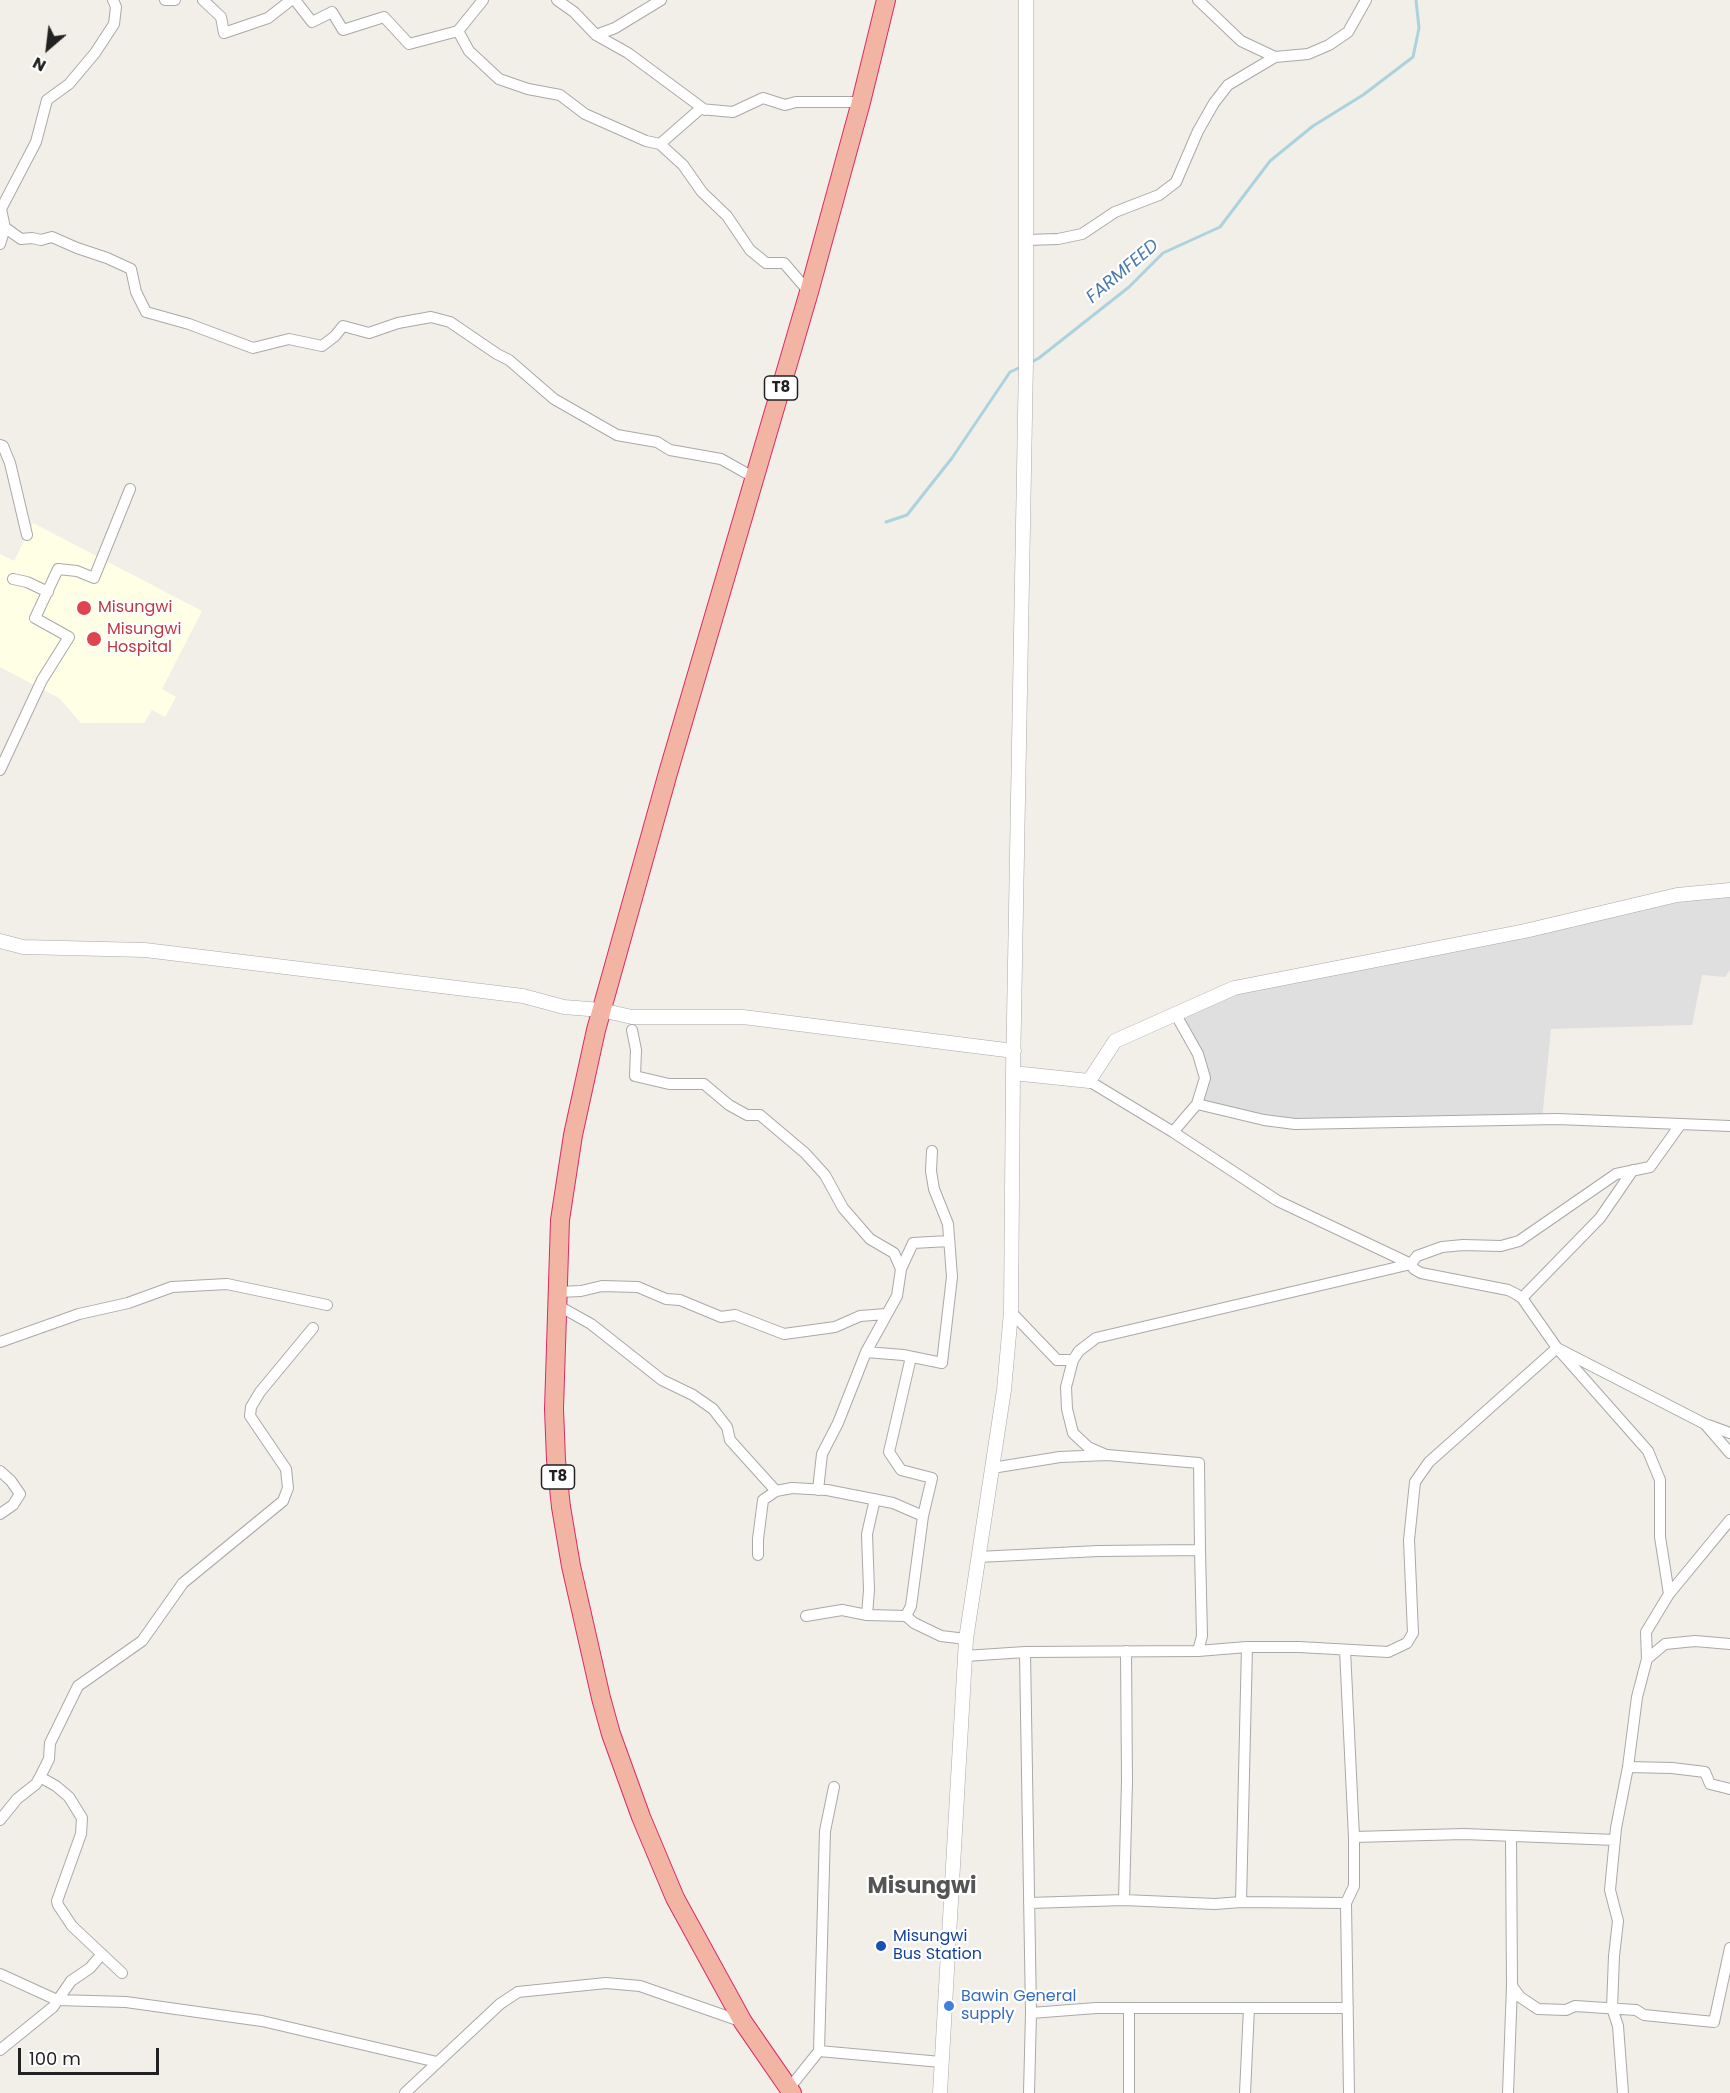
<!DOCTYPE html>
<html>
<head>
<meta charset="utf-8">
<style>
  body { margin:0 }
  #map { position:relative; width:1730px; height:2093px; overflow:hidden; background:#f2efe9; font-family:Poppins,sans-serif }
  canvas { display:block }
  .north { position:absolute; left:18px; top:18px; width:60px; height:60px; -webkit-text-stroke:4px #fff; paint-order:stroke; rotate:208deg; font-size:16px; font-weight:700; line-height:24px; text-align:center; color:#222 }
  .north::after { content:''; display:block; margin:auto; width:21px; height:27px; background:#222; clip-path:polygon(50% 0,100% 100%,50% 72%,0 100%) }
  .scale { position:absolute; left:18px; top:2048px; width:141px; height:27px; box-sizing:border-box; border:3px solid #222; border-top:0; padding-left:8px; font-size:18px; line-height:21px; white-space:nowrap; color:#222; -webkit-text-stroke:4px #fff; paint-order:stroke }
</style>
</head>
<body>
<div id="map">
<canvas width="1730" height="2093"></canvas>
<div class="north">N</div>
<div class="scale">100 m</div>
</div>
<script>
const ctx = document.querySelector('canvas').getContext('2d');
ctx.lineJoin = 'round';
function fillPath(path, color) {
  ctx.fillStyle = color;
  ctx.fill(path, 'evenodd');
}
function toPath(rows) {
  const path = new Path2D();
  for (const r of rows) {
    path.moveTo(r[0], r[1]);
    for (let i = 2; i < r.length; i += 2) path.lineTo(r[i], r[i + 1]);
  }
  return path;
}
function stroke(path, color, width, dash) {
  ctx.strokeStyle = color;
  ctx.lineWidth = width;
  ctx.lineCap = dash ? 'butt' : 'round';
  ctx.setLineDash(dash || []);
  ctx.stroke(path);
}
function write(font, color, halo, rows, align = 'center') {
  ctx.font = font + ' Poppins,sans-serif';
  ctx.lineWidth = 4.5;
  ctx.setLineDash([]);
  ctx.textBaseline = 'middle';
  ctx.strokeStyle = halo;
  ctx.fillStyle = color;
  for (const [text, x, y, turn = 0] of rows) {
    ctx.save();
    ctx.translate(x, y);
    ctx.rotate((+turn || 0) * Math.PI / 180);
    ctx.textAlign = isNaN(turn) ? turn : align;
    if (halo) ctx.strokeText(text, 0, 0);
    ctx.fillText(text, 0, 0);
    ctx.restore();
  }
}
const residential = toPath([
  [1730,890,1730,970,1725,977,1702,975,1692,1025,1551,1029,1542,1120,1295,1124,1197,1104,1205,1078,1176,1015,1234,988]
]);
const education = toPath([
  [33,523,202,611,162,689,176,697,165,717,152,710,144,723,81,723,59,698,0,667,0,554,14,561]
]);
const stream = toPath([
  [1030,363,1039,358,1129,287,1163,253,1220,227,1270,161,1313,126,1363,95,1413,57,1419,28,1416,0],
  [886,522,907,515,952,458,1010,372,1021,367]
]);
const minor = toPath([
  [165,0,175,0],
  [203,0,221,17,224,33,268,18,291,0],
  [295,0,312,22,332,12,343,30,384,17,409,44,458,31],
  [483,0,458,31,469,51,499,79,528,89,560,95,585,114,646,141,660,144,683,165,702,192,727,216,750,250,766,263,784,263,809,292],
  [557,0,574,12,596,35,615,28,661,0],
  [1198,0,1241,41,1275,57,1308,54,1329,45,1348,32,1366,0],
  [596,35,628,53,705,110],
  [660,144,700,109,733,112,763,98,785,105,796,102,861,102],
  [0,224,21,239,32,238,41,240,52,237,77,248,107,258,131,269,136,292,146,312,189,324,253,348,289,339,322,346,335,336,343,326,369,333,398,323,431,317,450,322,497,354,509,360,554,399,617,435,657,442,670,450,721,459,755,478],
  [1026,240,1058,239,1082,234,1115,212,1159,195,1176,182,1198,131,1214,103,1228,85,1275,57],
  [0,244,5,228,1,209,36,142,47,100,69,84,95,53,114,24,116,7,113,0],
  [0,445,3,446,10,463,27,535],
  [13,579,27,582,48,592],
  [0,770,42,680,69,637,35,618,58,569,77,571,94,578,130,489],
  [1176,1015,1198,1054,1205,1078,1197,1104],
  [632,1030,636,1050,635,1076,669,1084,704,1084,729,1105,747,1115,760,1115,805,1153,825,1175,843,1208,870,1239,894,1253,901,1269],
  [1089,1081,1173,1132,1278,1201,1411,1264],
  [1680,1125,1650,1167,1616,1174,1519,1241,1501,1246,1463,1245,1442,1247,1417,1256,1411,1264,1414,1269,1421,1273,1508,1290,1516,1294,1522,1298,1557,1348,1705,1424,1730,1453],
  [1173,1132,1197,1104,1264,1120,1295,1124,1557,1119,1730,1126],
  [558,1292,581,1291,602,1286,638,1287,666,1299,680,1300,721,1317,735,1315,784,1334,835,1327,860,1316,886,1314],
  [1522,1298,1600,1218,1633,1170],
  [557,1305,591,1324,662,1380,693,1395,713,1409,727,1427,730,1440,776,1491],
  [1011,1312,1057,1360,1073,1360,1079,1351,1096,1338,1411,1264],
  [0,1342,79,1314,128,1303,172,1287,227,1284,327,1305],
  [866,1352,903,1355,942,1363,952,1277,948,1224,934,1189,931,1171,932,1151],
  [1073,1360,1066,1387,1067,1409,1073,1433,1088,1447,1104,1454],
  [1708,1425,1730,1433],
  [992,1468,1060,1457,1107,1455,1199,1463,1200,1550],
  [0,1471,11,1481,20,1494,13,1505,0,1514],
  [818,1490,822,1454,838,1423,866,1352,897,1296,901,1269,913,1243,949,1241],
  [758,1555,758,1539,763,1500,776,1491,792,1488,827,1490,893,1503,923,1516],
  [978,1557,1098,1551,1200,1550,1202,1636,1198,1651],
  [867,1615,869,1590,867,1534,875,1499],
  [806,1616,842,1610,867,1615,906,1616,914,1623,941,1636,966,1639],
  [906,1616,911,1606,923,1516,932,1478,901,1470,889,1452,911,1357],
  [1345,1650,1354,1837,1354,1886,1346,1903,1349,2093],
  [1126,1651,1127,1781,1124,1900,1215,1904,1241,1902,1346,1903],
  [1025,1652,1031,2013,1029,2093],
  [965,1656,1025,1652,1198,1651,1247,1647,1299,1647,1388,1652,1407,1643,1413,1633,1409,1540,1415,1482,1429,1462,1557,1348,1648,1451,1660,1480,1660,1537,1669,1594],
  [1647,1659,1665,1644,1695,1641,1730,1644],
  [1628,1767,1672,1768,1705,1772,1710,1784,1730,1789],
  [40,1777,56,1786,69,1797,82,1818,81,1834,57,1901,58,1905,72,1926,122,1973],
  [0,1820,17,1799,36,1784,40,1777,49,1759,50,1743,78,1686,142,1641,183,1583,283,1501,288,1488,286,1469,250,1416,251,1407,260,1392,313,1328],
  [1354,1837,1464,1834,1615,1840],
  [1241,1902,1247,1647],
  [1029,1903,1124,1900],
  [0,1974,57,2000,126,2002,262,2021,437,2062],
  [1512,1986,1520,1997,1538,2009,1566,2010,1575,2006,1636,2010,1644,2015,1714,2022,1730,1948],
  [1129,2008,1129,2093],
  [1031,2013,1096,2008,1348,2008],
  [0,2050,53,2007,71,1981,90,1968,102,1954],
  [819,2051,825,1831,834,1787],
  [787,2091,819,2051,941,2062],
  [405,2093,500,2004,518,1992,606,1983,640,1986,743,2022],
  [1245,2093,1249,2008],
  [1508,2093,1512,1986,1511,1836],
  [1623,2093,1618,2026,1612,2008,1614,1956,1618,1921,1610,1890,1616,1828,1628,1767,1637,1697,1647,1659,1646,1632,1669,1594,1730,1520]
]);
const tertiary = toPath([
  [0,941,23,947,145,950,523,996,564,1007,601,1010,632,1017,743,1017,1014,1051],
  [1013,1073,1089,1081,1115,1041,1234,988,1525,931,1677,895,1730,890],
  [940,2093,966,1639,1004,1390,1011,1312,1013,1073,1026,361,1026,0]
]);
const trunk = toPath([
  [792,2093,743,2022,675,1898,641,1817,611,1734,601,1698,571,1566,561,1507,556,1460,554,1409,560,1220,573,1135,596,1030,668,773,809,292,861,102,886,0]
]);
const markers = [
  [84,608,8,"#e0444e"],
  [94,639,8,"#e0444e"],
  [881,1946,6,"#1a4fb4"],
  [949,2006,6,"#3f7fe0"]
];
const shields = [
  [781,388,33],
  [558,1477,33]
];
const shieldNames = [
  ["T8",781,388],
  ["T8",558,1477]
];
const healthNames = [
  ["Misungwi",98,608],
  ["Misungwi",107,630],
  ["Hospital",107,648]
];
const transitNames = [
  ["Misungwi",893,1937],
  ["Bus Station",893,1955]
];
const shopNames = [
  ["Bawin General",961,1997],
  ["supply",961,2015]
];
const waterNames = [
  ["FARMFEED",1123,272,-40]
];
const districtNames = [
  ["Misungwi",922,1887]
];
fillPath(residential, '#e0dfdf');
fillPath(education, '#ffffe5');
stroke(stream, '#aad3df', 3);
stroke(minor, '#a9a9a9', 12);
stroke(tertiary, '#a9a9a9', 15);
stroke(trunk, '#dc2a67', 20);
stroke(minor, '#fff', 10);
stroke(tertiary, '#fff', 14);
stroke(trunk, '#f2b4a3', 18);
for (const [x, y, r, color] of markers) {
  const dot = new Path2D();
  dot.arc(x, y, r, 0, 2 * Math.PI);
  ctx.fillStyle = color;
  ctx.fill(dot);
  stroke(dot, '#fff', 2);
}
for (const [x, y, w] of shields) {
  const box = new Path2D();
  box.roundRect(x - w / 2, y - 12, w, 24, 4.5);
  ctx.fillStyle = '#fff';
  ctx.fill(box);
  stroke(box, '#222', 1.5);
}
write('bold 15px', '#222', null, shieldNames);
write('16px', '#be3a42', '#fff', healthNames, 'left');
write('16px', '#164399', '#fff', transitNames, 'left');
write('16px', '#366cbe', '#fff', shopNames, 'left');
write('italic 18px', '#4a7aab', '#fff', waterNames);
write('bold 22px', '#555', '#fff', districtNames);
</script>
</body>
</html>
